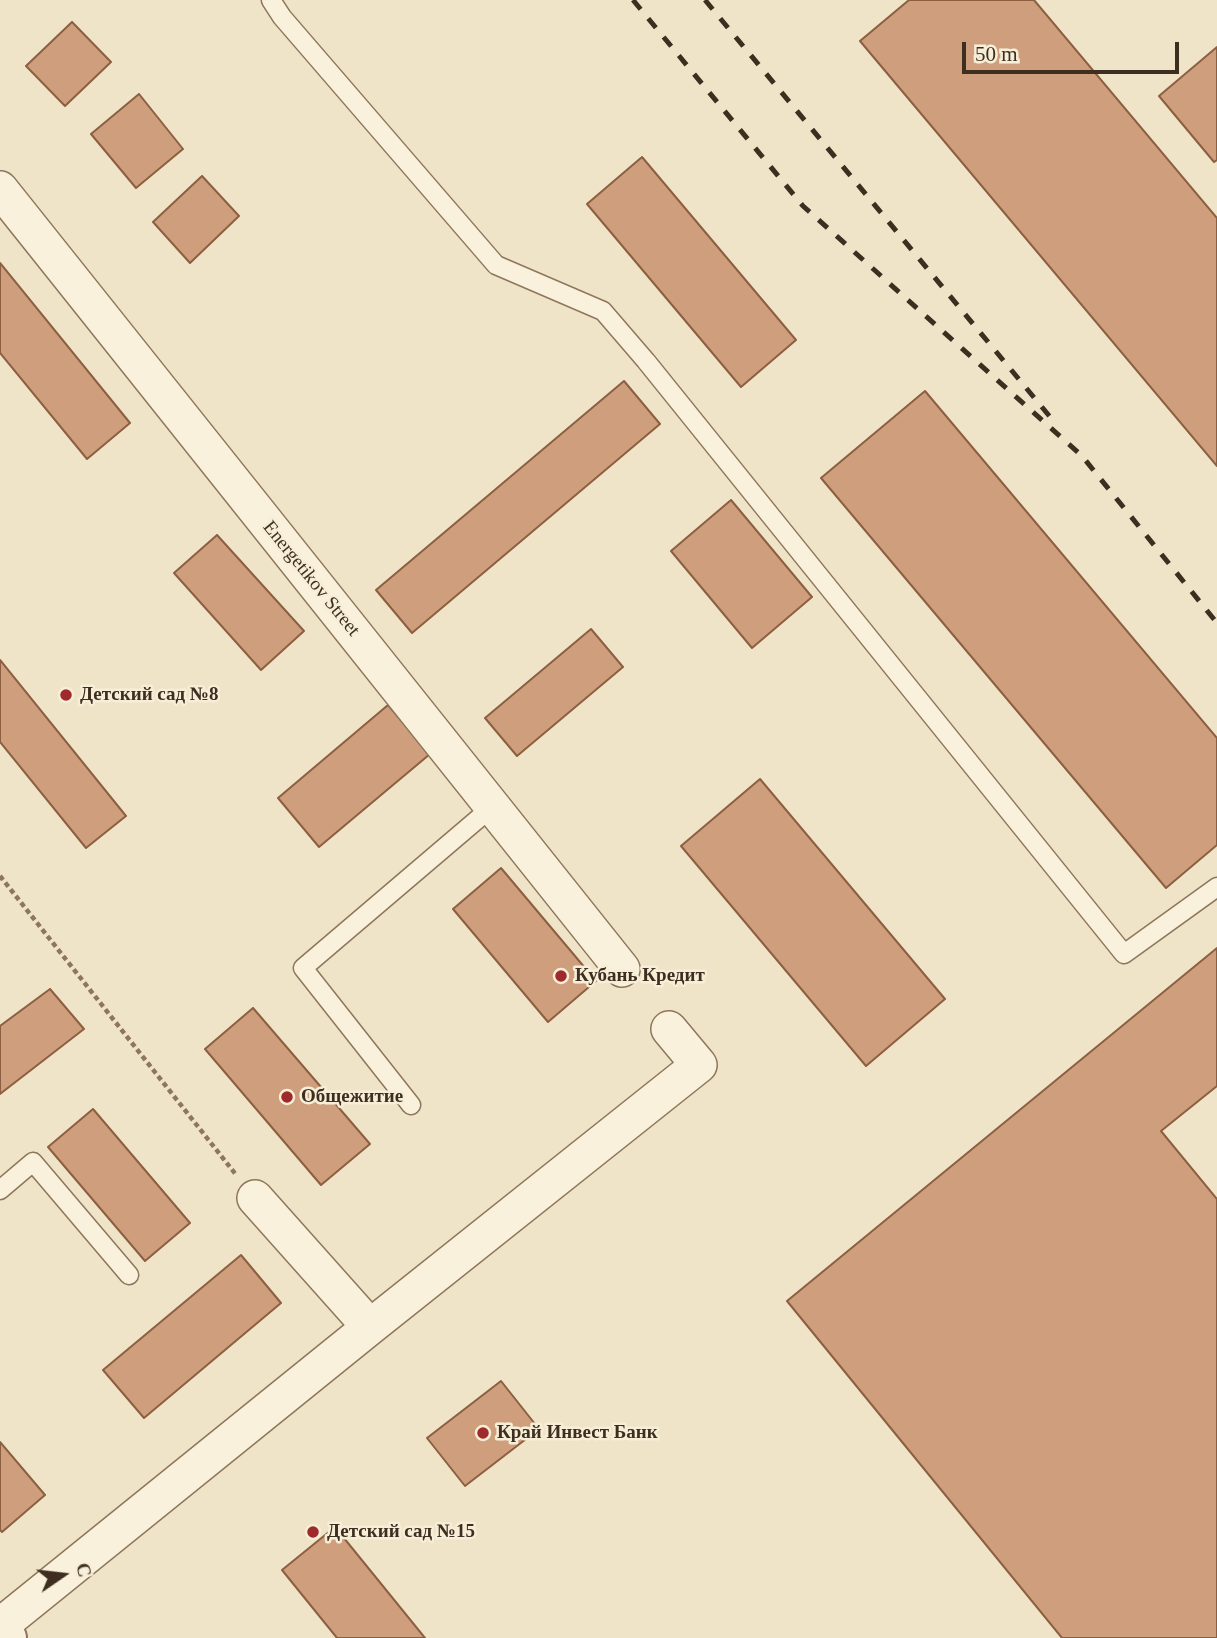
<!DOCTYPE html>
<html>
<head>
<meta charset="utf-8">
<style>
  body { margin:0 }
  #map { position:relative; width:1217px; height:1638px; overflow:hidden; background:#f0e4c8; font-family:Georgia,serif }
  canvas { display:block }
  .north { position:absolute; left:28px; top:1540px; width:70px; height:70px; -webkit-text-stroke:5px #f7eed8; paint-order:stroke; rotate:76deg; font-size:19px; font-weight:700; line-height:28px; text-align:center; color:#3d2e20 }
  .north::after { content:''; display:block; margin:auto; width:24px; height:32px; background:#3d2e20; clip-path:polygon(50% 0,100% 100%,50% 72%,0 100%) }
  .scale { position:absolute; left:962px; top:42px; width:217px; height:32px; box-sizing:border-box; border:4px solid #3d2e20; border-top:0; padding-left:9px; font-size:21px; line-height:24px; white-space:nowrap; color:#3d2e20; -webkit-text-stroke:5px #f7eed8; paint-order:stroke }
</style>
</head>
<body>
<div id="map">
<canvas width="1217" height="1638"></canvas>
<div class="north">С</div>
<div class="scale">50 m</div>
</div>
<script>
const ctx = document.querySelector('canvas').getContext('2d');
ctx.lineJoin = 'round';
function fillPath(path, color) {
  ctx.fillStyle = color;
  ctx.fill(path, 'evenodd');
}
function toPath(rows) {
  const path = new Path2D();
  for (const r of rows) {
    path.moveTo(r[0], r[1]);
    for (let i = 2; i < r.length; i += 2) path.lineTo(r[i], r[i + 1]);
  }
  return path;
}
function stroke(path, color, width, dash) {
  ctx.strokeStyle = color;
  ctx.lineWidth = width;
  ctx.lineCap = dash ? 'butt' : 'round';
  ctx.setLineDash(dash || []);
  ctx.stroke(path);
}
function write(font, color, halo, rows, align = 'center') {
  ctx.font = font + ' Georgia,serif';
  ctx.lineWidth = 5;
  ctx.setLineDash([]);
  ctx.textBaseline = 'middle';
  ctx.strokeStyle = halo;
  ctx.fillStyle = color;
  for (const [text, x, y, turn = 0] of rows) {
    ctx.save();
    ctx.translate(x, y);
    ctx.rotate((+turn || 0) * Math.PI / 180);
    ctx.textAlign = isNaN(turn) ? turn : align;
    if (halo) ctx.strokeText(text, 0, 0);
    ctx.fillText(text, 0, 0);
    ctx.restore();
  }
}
const building = toPath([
  [909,0,1034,0,1217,218,1217,466,860,41,909,0],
  [72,22,111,62,65,106,26,66,72,22],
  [1217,47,1217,160,1214,162,1159,96,1217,47],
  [139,94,183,149,136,188,91,134,139,94],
  [642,157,796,340,741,387,587,204,642,157],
  [202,176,239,216,190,263,153,222,202,176],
  [0,263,130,423,87,459,0,353,0,263],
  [624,381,660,424,412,633,376,590,624,381],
  [925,391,1217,738,1217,845,1166,888,821,478,925,391],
  [731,500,812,597,752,648,671,551,731,500],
  [217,535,304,631,261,670,174,573,217,535],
  [591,629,623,667,517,756,485,718,591,629],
  [0,660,126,816,86,848,0,742,0,660],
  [388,705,430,754,319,847,278,798,388,705],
  [760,779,945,999,866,1066,681,846,760,779],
  [501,868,596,981,548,1022,453,909,501,868],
  [1217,948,1217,1086,1161,1131,1217,1199,1217,1638,1062,1638,787,1301,1217,948],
  [50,989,84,1029,0,1094,0,1026,50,989],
  [253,1008,370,1144,321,1185,205,1049,253,1008],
  [93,1109,190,1223,145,1261,48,1147,93,1109],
  [241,1255,281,1303,144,1418,103,1370,241,1255],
  [501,1381,539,1429,465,1486,427,1438,501,1381],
  [0,1442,45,1495,2,1532,0,1530,0,1442],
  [335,1527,425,1638,337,1638,282,1570,335,1527]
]);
const path = toPath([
  [0,876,237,1176]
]);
const service = toPath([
  [271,0,282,17,496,265,603,311,646,361,1124,954,1217,887],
  [411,1105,303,968,492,807],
  [0,1190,33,1162,129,1275]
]);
const minor = toPath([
  [0,189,622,969],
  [255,1198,370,1327],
  [0,1626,370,1327,699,1065,669,1029]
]);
const tertiary = toPath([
  [0,1630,7,1638]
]);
const rail = toPath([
  [633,0,803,206,1082,456,1217,623],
  [705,0,1051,418]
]);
const markers = [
  [66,695,7,"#9e2a2b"],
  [561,976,7,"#9e2a2b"],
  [287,1097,7,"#9e2a2b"],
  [483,1433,7,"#9e2a2b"],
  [313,1532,7,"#9e2a2b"]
];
const streetNames = [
  ["Energetikov Street",311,579,51]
];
const poiNames = [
  ["Детский сад №8",80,695],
  ["Кубань Кредит",575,976],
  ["Общежитие",301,1097],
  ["Край Инвест Банк",497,1433],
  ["Детский сад №15",327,1532]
];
fillPath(building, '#cf9f7d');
stroke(building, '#8d5f41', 2);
stroke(service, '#8d765c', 21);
stroke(minor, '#8d765c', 38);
stroke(tertiary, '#8d765c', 42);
stroke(path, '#8d765c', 4.5, [5, 3.5]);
stroke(service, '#faf1dc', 18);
stroke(minor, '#faf1dc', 35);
stroke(tertiary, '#faf1dc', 38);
stroke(rail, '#3d2e20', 5, [12, 12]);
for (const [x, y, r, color] of markers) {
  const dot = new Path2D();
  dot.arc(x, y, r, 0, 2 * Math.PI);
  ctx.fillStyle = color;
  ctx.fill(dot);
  stroke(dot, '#f7eed8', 2.5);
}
write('19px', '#3d2e20', '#f7eed8', streetNames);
write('bold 19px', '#3d2e20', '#f7eed8', poiNames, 'left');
</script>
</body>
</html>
